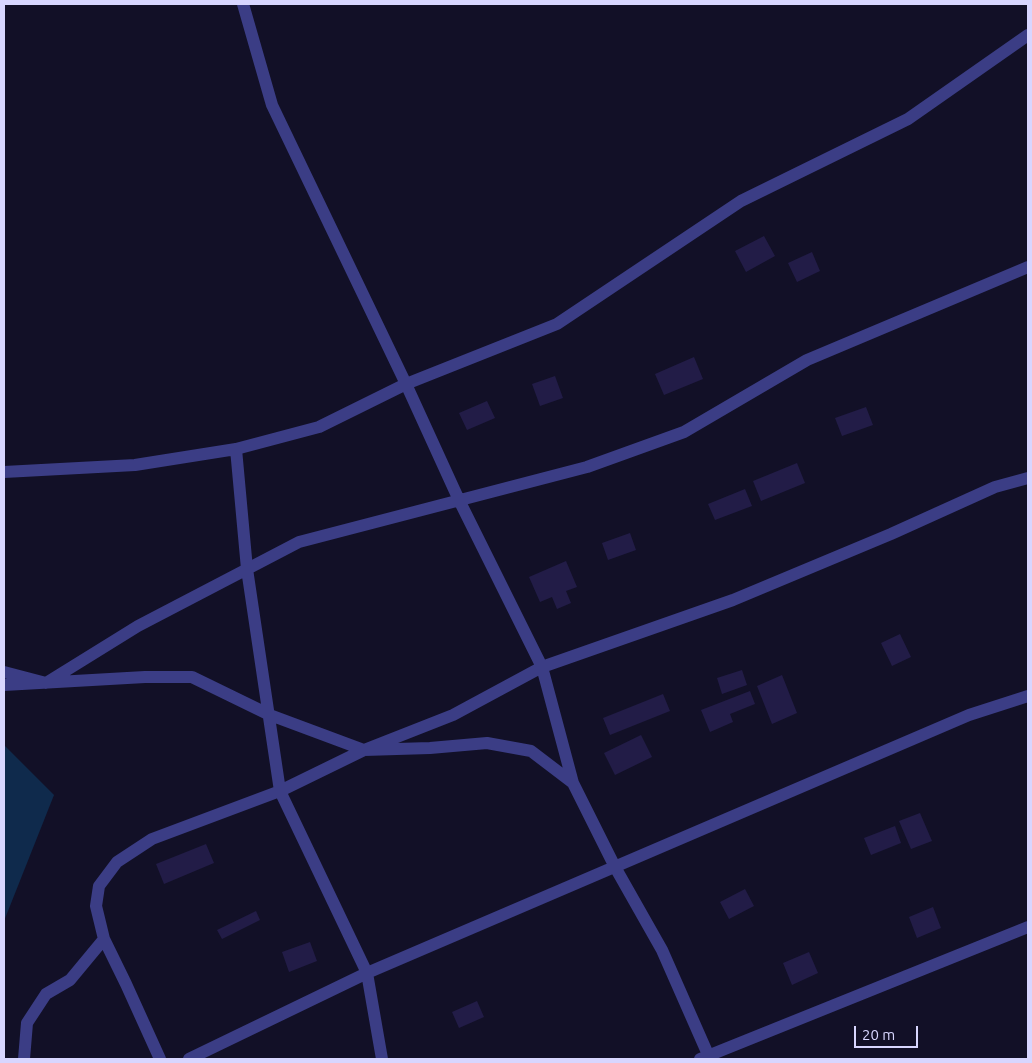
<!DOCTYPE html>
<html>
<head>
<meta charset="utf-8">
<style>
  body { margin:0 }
  #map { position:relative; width:1032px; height:1063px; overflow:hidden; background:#121027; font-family:Ubuntu,sans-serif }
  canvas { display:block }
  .frame { position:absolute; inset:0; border:5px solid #d8d6ff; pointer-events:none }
  .scale { position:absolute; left:854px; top:1026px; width:64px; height:22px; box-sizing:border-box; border:2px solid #d8d6ff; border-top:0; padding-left:6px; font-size:15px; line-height:18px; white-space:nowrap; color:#d8d6ff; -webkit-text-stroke:4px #121027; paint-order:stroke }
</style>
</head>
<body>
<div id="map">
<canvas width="1032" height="1063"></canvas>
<div class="frame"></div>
<div class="scale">20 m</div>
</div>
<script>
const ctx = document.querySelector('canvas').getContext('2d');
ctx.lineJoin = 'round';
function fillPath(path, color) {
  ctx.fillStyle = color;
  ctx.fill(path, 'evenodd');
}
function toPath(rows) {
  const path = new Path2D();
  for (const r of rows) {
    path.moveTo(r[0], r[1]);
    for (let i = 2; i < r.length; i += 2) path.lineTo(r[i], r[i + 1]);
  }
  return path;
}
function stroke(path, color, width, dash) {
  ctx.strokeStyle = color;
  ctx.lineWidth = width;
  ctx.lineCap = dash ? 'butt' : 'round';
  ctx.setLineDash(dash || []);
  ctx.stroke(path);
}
const water = toPath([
  [4,745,54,795,4,921]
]);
const building = toPath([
  [764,236,775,256,746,272,735,251],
  [812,252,820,271,797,282,788,263],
  [694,357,703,379,664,395,655,374],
  [555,376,563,398,540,406,532,384],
  [487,401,495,418,467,430,459,413],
  [866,407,873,425,842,436,835,418],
  [797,463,805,483,761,501,753,481],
  [745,489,752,506,715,520,708,504],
  [630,533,636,550,608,560,602,543],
  [566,561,577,587,566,591,571,603,557,609,552,597,540,602,529,577],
  [900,634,911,657,892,666,881,643],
  [742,670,747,685,722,694,717,678],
  [782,675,797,713,772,724,757,686],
  [750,691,755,704,730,714,733,722,710,732,701,710],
  [663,694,670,711,610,735,603,718],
  [641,735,652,757,615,775,604,753],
  [920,813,932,841,911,849,899,821],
  [895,826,901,843,871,855,864,838],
  [206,844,214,863,164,884,156,864],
  [745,889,754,906,729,919,720,902],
  [933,907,941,928,917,938,909,917],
  [256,911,260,920,222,939,217,930],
  [310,942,317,961,289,972,282,952],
  [809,952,818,973,792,985,783,963],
  [477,1001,484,1017,459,1028,452,1012]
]);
const street = toPath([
  [243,4,272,105,406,384,459,500,542,667,573,783,615,867,662,950,710,1059],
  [236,449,247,569,280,791,367,973,382,1059],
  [4,472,135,465,236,449,319,427,406,384,557,324,741,201,908,119,1028,35],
  [4,672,46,683,138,626,299,542,587,467,684,432,807,360,1028,267],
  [4,685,145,677,192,677,270,715,364,750,430,748,487,743,531,751,573,783],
  [24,1059,27,1023,46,994,70,980,104,939],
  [160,1059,126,984,104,939,96,906,99,886,117,862,152,839,280,791,364,750,453,715,542,667,733,600,891,534,995,487,1028,478],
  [189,1059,367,973,969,715,1028,696],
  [700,1059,1028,927]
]);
fillPath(water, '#0f2a4c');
fillPath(building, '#221c47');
stroke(street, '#3b3d85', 12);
</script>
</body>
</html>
